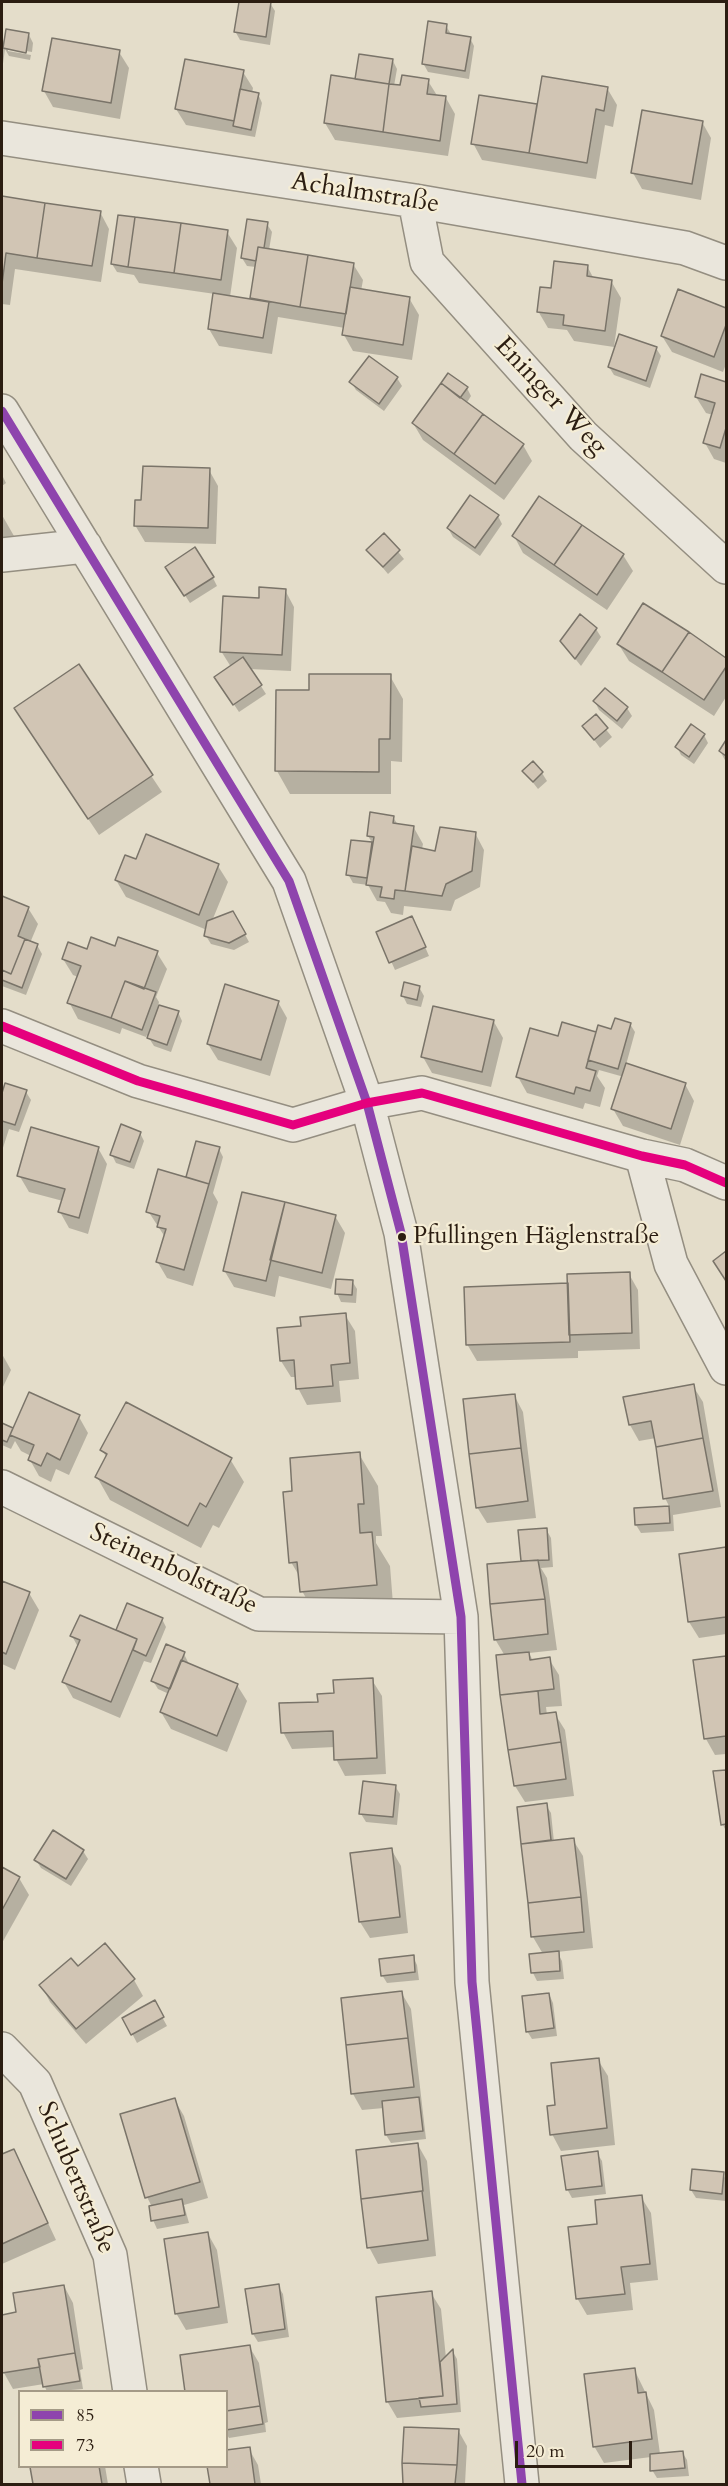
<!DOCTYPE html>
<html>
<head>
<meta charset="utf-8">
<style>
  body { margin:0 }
  #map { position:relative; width:728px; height:2486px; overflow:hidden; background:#e4ddca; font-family:Cardo,serif }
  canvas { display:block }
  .frame { position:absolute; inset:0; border:3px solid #2b1d11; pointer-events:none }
  .legend { position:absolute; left:18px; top:2390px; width:210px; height:78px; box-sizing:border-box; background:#f5edd5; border:2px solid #a49a87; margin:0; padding:8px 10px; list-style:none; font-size:18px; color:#2b1d11 }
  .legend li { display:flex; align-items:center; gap:12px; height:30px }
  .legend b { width:30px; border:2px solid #a49a87 }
  .scale { position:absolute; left:515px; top:2441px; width:117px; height:27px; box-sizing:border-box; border:3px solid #2b1d11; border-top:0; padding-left:8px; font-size:18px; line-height:21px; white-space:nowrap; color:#2b1d11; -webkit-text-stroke:4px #f5edd5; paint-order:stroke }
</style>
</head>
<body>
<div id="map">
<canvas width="728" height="2486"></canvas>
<div class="frame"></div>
<ul class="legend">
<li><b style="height:8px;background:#8e44ad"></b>85</li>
<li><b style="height:8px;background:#e5007d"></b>73</li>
</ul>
<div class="scale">20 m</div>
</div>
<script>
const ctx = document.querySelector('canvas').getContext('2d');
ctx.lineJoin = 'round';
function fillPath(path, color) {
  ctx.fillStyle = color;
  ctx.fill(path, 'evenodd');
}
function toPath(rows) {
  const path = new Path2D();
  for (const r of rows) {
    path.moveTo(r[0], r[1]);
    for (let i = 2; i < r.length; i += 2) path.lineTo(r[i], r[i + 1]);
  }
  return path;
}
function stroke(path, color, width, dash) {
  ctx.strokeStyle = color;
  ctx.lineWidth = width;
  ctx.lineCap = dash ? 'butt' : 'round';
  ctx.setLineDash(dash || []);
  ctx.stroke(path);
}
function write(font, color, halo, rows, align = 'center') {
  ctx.font = font + ' Cardo,serif';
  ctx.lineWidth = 4.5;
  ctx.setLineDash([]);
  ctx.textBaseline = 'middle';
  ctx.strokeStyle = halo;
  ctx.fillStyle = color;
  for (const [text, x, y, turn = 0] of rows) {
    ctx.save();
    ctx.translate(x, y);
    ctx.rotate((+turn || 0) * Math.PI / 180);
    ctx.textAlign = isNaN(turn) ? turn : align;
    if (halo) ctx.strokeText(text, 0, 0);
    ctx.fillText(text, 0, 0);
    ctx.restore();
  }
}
const shadow = toPath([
  [240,2,270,3,275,11,270,45,240,40,235,31],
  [446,26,451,34,470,38,474,46,469,79,428,72,423,63],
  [29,35,33,43,32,52,8,48,8,51,31,55,30,60,9,56,5,49,2,71,2,38,5,44],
  [119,52,129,68,120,119,53,107,44,91],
  [393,61,397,69,394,86,428,81,438,97,446,98,455,114,448,156,335,140,325,123],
  [243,72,253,88,252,93,258,94,262,103,255,137,186,125,176,109],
  [607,88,617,105,613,127,605,125,596,179,482,160,473,143,481,97,538,106],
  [702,122,711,138,701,200,642,189,633,173],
  [2,198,100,212,109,229,101,282,15,269,10,305,2,304],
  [267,224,272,232,269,250,353,264,363,280,361,291,409,298,419,315,412,360,353,351,344,335,345,328,278,317,272,354,219,346,209,329,215,294,139,283,134,275,117,272,112,264,227,232,237,248,230,297,251,300,256,267,247,266,242,258],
  [587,266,594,279,611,281,621,298,614,347,574,341,567,330,548,328,538,311,552,290],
  [679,291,726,309,726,364,723,372,672,352,662,336],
  [656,348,661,356,650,388,614,375,609,367],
  [369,358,397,378,402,386,384,411,356,390,351,382],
  [702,376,726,383,726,463,714,459,705,443,713,415,706,413,696,397],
  [467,388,471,396,466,404,523,445,532,461,504,500,423,440,413,423],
  [209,470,218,486,216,544,145,542,135,525,143,501],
  [2,475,6,483,2,486],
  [2,515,18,543,2,553],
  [498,516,502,524,480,556,453,537,448,528],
  [384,535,404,559,388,574,368,550],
  [514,536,623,555,633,571,607,610,523,553],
  [172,575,213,578,217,586,190,603],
  [285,590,294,607,291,671,250,669,266,694,239,712,221,685,231,667,221,651,260,600],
  [644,605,726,660,726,697,714,716,629,661,619,645],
  [581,616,596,629,601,637,581,666,561,641],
  [78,666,162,792,99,835,25,725],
  [390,676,403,699,402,762,391,761,391,794,290,794,277,771,311,691],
  [595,702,627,708,632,716,622,729,599,710],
  [596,717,612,737,600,748,584,726],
  [704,735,708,743,694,764,681,755,677,747],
  [726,742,726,762,720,751],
  [524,771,542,773,547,781,538,789],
  [393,817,398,825,414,828,423,844,422,849,436,852,475,833,484,850,480,887,455,900,451,911,404,906,403,915,391,913,385,902,377,901,368,885,353,883,348,874,352,841,373,844,368,836],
  [147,836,218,866,228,882,212,921,233,912,249,942,234,950,211,944,206,936,207,930,126,897,116,880,137,861],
  [2,893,5,899,28,908,38,924,30,943,37,945,42,954,26,995,2,986],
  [416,926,429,956,395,970,378,932],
  [88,951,157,953,167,969,156,997,159,1002,158,1006,178,1012,182,1021,171,1052,154,1046,147,1035,146,1037,122,1028,120,1034,78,1019,69,1002,78,977,73,975,63,959],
  [419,987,424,996,421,1007,407,1004,403,996],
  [278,1002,287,1018,270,1076,218,1060,208,1044],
  [494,1022,503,1038,491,1087,432,1073,423,1057],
  [630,1024,635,1032,626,1065,685,1084,694,1101,680,1145,623,1126,613,1109,624,1077,599,1070,597,1076,605,1088,600,1107,585,1103,583,1109,527,1093,518,1077,559,1038,612,1030],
  [6,1085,26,1092,31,1100,19,1132,9,1129,2,1151,2,1098],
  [140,1133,144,1141,134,1169,116,1163,112,1155],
  [98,1148,107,1164,88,1234,69,1228,60,1212,63,1201,29,1192,19,1175],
  [219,1149,223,1157,213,1193,218,1202,193,1286,167,1278,157,1261,165,1237,148,1211,189,1180,188,1177],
  [335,1216,345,1233,331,1289,279,1276,275,1297,234,1287,224,1270],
  [629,1274,638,1290,640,1349,578,1351,578,1358,477,1361,467,1344,570,1285],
  [352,1281,357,1289,356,1303,341,1302,337,1293],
  [345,1315,355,1331,359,1379,339,1381,341,1402,307,1405,298,1388,297,1377,291,1377,281,1361,303,1328],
  [2,1354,11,1370,2,1389],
  [693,1386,703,1402,721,1507,673,1515,674,1531,641,1533,636,1525,636,1509,670,1508,665,1498,656,1438,639,1441,630,1425],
  [514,1395,523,1412,536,1518,487,1523,477,1507],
  [79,1417,88,1433,69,1475,56,1469,51,1482,39,1476,30,1460,31,1456,21,1451,15,1441,11,1449,2,1445,2,1424,13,1431],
  [102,1450,230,1459,244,1482,219,1528,213,1525,201,1548,110,1500,97,1477,107,1458],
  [359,1454,378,1486,382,1536,376,1536,376,1543,390,1566,394,1617,321,1624,302,1591,301,1579,291,1562,294,1493],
  [546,1529,551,1538,553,1567,541,1568,547,1578,557,1650,529,1653,533,1661,549,1659,559,1675,562,1706,546,1707,547,1715,555,1714,565,1730,574,1796,525,1802,515,1786,498,1657,505,1656,495,1639,523,1563,522,1561],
  [726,1548,726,1634,699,1638,689,1622,680,1555],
  [2,1582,29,1593,39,1610,15,1670,2,1664],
  [162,1619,166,1627,151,1663,144,1661,120,1718,73,1698,64,1682,78,1647,72,1636,120,1633,118,1629],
  [184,1654,188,1662,187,1664,237,1685,247,1701,227,1752,171,1729,161,1712,169,1694,158,1689,153,1681],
  [726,1657,726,1754,715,1755,706,1739,695,1662],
  [372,1680,382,1696,386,1774,345,1776,336,1759,335,1747,292,1749,283,1732,319,1703],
  [726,1771,726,1831,723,1825,715,1773],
  [395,1786,400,1794,397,1825,366,1822,361,1814],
  [546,1805,551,1813,554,1842,573,1840,583,1856,593,1948,557,1952,562,1961,564,1979,537,1981,533,1973,543,1954,533,1937,518,1809],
  [391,1849,401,1866,408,1933,370,1938,360,1922],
  [83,1851,88,1859,71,1886,41,1868,36,1860],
  [2,1868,19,1878,29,1895,2,1943],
  [413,1957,417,1965,419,1980,387,1983,382,1975],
  [78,1968,134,1980,143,1996,86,2044,50,2002,41,1985],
  [401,1992,411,2009,426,2139,391,2143,386,2135,384,2108,362,2110,353,2094],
  [549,1994,553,2003,557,2036,532,2039,527,2031],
  [154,2002,167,2026,137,2043,124,2018],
  [598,2060,608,2076,615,2145,561,2151,552,2134,556,2106],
  [174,2099,184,2116,208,2198,184,2205,189,2223,157,2229,153,2220,152,2207,147,2197],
  [418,2145,427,2161,436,2256,378,2264,369,2247],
  [14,2150,56,2240,2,2264,2,2156],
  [597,2153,602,2161,606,2194,572,2198,567,2189],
  [723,2174,726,2180,726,2201,696,2198,691,2190],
  [641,2197,651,2213,658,2280,630,2283,633,2310,587,2315,577,2298,599,2225],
  [208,2234,217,2250,228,2323,186,2330,176,2313],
  [64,2286,73,2303,83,2369,80,2370,83,2389,47,2392,44,2384,13,2389,4,2373,2,2360,2,2316,18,2314],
  [278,2286,283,2294,289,2337,258,2342,253,2334],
  [431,2293,441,2309,446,2358,453,2352,457,2359,461,2412,397,2418,387,2401],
  [249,2346,259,2363,268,2422,265,2423,266,2432,229,2438,226,2433,226,2392],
  [634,2369,654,2410,660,2454,682,2452,687,2460,689,2476,657,2478,652,2470,651,2457,604,2463,594,2446],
  [406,2428,458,2430,467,2446,465,2484,404,2484],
  [249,2449,258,2465,261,2484,211,2484,209,2466,226,2466],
  [46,2466,105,2466,108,2484,34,2484,32,2469]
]);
const building = toPath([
  [239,2,271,2,266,37,234,32,239,2],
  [428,21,447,24,446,33,471,37,465,71,422,64,428,21],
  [6,29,29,33,26,53,3,48,6,29],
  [52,38,120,50,111,103,42,91,52,38],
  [359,54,393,59,389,84,355,79,359,54],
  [185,59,244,70,234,121,175,109,185,59],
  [331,75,389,84,383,132,324,123,331,75],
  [402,75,429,79,427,94,446,96,440,141,383,132,389,84,400,85,402,75],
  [542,76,608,87,604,111,596,109,587,163,529,153,542,76],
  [240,89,259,93,251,130,233,126,240,89],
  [479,95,537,104,529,153,471,144,479,95],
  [642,110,703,121,692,184,631,173,642,110],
  [2,196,45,203,37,258,6,253,2,284,2,196],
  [45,203,101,211,92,266,37,258,45,203],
  [118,215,135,217,128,267,111,264,118,215],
  [135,217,181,223,174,273,128,267,135,217],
  [247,219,268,222,264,248,258,247,256,261,241,258,247,219],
  [181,223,228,230,221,280,174,273,181,223],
  [258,247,308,255,300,307,250,298,258,247],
  [308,255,354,263,346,314,300,307,308,255],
  [554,261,588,265,587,276,612,280,605,331,563,325,564,315,537,312,540,287,551,288,554,261],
  [350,287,410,297,403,345,342,335,350,287],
  [678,289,726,308,726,325,714,357,661,336,678,289],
  [213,293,269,302,263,338,208,329,213,293],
  [619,334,657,347,646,381,608,367,619,334],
  [369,356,398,377,379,404,349,382,369,356],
  [448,373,468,387,460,398,441,383,448,373],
  [701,374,726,382,726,428,720,448,703,443,715,403,695,397,701,374],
  [441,383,483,414,454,454,412,423,441,383],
  [483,414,524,444,495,484,454,454,483,414],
  [143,466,210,468,208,528,134,526,135,500,141,500,143,466],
  [470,495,499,515,475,548,447,528,470,495],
  [539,496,582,525,554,565,512,536,539,496],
  [582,525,624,554,597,595,554,565,582,525],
  [384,533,400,550,383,567,366,550,384,533],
  [195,547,214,577,184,596,165,567,195,547],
  [259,587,286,589,282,655,220,652,223,596,259,598,259,587],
  [643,603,689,632,662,672,617,644,643,603],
  [580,614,597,628,575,659,560,641,580,614],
  [689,632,726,658,726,667,704,700,662,672,689,632],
  [243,657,262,685,233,705,214,677,243,657],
  [79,664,153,775,88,819,14,708,79,664],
  [309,674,391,674,390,739,379,739,379,772,275,771,276,690,309,690,309,674],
  [605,688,628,707,617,721,593,701,605,688],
  [596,714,608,728,594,740,582,726,596,714],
  [691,724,705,734,689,757,675,747,691,724],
  [726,740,726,756,719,751,726,740],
  [533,761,543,772,533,782,522,771,533,761],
  [370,812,394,816,393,823,414,826,405,891,395,890,394,899,380,897,382,887,366,885,374,837,367,836,370,812],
  [440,827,476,832,472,871,446,884,442,896,405,891,412,846,435,851,440,827],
  [146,834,219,864,199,915,115,880,125,855,136,859,146,834],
  [351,840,372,842,367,878,346,875,351,840],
  [2,896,29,907,18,936,25,939,11,974,2,970,2,896],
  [233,911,246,934,229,943,204,936,207,921,233,911],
  [412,916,426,947,389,963,376,932,412,916],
  [91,937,115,946,118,937,158,951,144,989,125,981,111,1018,67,1003,81,966,62,959,68,942,87,949,91,937],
  [25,939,38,944,22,988,2,980,2,970,11,974,25,939],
  [125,981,156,992,142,1030,111,1018,125,981],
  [404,982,420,986,417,1000,401,996,404,982],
  [225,984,279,1001,261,1060,207,1044,225,984],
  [159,1005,179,1011,167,1045,147,1038,159,1005],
  [433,1006,494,1020,482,1072,421,1057,433,1006],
  [615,1018,631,1023,618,1069,588,1060,598,1025,611,1029,615,1018],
  [562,1022,596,1032,586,1068,596,1071,590,1091,576,1087,574,1094,516,1077,530,1028,558,1036,562,1022],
  [626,1063,686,1083,671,1129,611,1109,626,1063],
  [5,1083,27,1090,15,1125,2,1121,2,1093,5,1083],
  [121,1124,141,1132,130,1162,110,1155,121,1124],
  [31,1127,99,1147,79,1218,58,1212,65,1189,17,1176,31,1127],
  [196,1141,220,1147,209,1184,186,1177,196,1141],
  [158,1169,209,1184,184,1270,156,1262,166,1229,157,1227,160,1216,146,1212,158,1169],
  [242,1192,285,1202,266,1281,223,1271,242,1192],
  [285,1202,336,1215,322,1273,270,1260,285,1202],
  [726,1251,726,1281,713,1261,726,1251],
  [630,1272,632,1333,569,1335,567,1274,630,1272],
  [336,1279,353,1280,352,1295,335,1294,336,1279],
  [568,1283,570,1342,466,1345,464,1287,568,1283],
  [346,1313,350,1363,331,1365,333,1386,296,1389,294,1360,280,1361,277,1328,301,1326,300,1317,346,1313],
  [694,1384,703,1438,656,1447,651,1421,629,1425,623,1397,694,1384],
  [29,1392,80,1415,60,1460,47,1453,41,1466,28,1460,34,1445,10,1435,29,1392],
  [515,1394,521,1448,469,1454,463,1399,515,1394],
  [126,1402,232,1458,206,1507,200,1503,188,1526,95,1477,107,1454,100,1450,126,1402],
  [2,1423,13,1428,7,1442,2,1440,2,1423],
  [703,1438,713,1491,663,1499,656,1447,703,1438],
  [521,1448,528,1501,476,1508,469,1454,521,1448],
  [360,1452,364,1504,358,1504,360,1533,372,1532,377,1585,300,1592,297,1562,289,1563,283,1492,292,1491,290,1458,360,1452],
  [669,1506,670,1523,635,1525,634,1508,669,1506],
  [547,1528,549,1560,521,1561,518,1530,547,1528],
  [726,1547,726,1617,688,1622,679,1554,726,1547],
  [538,1560,545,1599,490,1604,487,1564,538,1560],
  [2,1581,30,1592,6,1654,2,1652,2,1581],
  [545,1599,548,1634,494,1640,490,1604,545,1599],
  [127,1603,163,1618,146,1656,133,1650,137,1639,116,1630,127,1603],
  [80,1615,137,1639,111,1702,62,1682,80,1640,70,1636,80,1615],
  [166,1644,185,1652,170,1689,151,1681,166,1644],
  [529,1652,530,1660,550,1657,554,1689,500,1695,496,1655,529,1652],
  [726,1656,726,1736,704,1739,693,1660,726,1656],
  [181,1660,238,1684,217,1736,160,1712,181,1660],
  [373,1678,377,1758,334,1760,333,1731,281,1733,279,1703,318,1702,317,1694,334,1693,333,1680,373,1678],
  [538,1691,540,1714,556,1712,561,1742,508,1750,500,1695,538,1691],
  [561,1742,566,1779,514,1786,508,1750,561,1742],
  [726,1770,726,1824,721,1825,713,1771,726,1770],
  [363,1781,396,1785,393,1817,359,1814,363,1781],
  [547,1803,551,1840,521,1844,517,1807,547,1803],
  [53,1830,84,1850,66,1879,34,1860,53,1830],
  [574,1838,581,1897,528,1903,521,1844,574,1838],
  [392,1848,400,1917,359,1922,350,1853,392,1848],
  [2,1867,20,1877,2,1910,2,1867],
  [581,1897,584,1932,531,1937,528,1903,581,1897],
  [105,1943,135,1979,76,2029,39,1985,71,1958,78,1966,105,1943],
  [559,1951,560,1971,531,1973,529,1954,559,1951],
  [414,1955,415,1972,381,1976,379,1959,414,1955],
  [402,1991,408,2038,346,2045,341,1998,402,1991],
  [549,1993,554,2028,526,2032,522,1996,549,1993],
  [155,2000,164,2017,131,2035,122,2018,155,2000],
  [408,2038,414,2087,351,2094,346,2045,408,2038],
  [599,2058,607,2128,550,2135,547,2106,555,2105,551,2063,599,2058],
  [419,2097,423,2131,385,2135,382,2101,419,2097],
  [175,2098,200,2182,145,2198,120,2114,175,2098],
  [418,2143,423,2191,361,2199,356,2150,418,2143],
  [14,2149,48,2223,2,2244,2,2154,14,2149],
  [598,2151,602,2186,566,2190,561,2156,598,2151],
  [692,2169,724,2172,722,2194,690,2190,692,2169],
  [422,2191,428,2240,367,2248,361,2199,422,2191],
  [642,2195,650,2264,621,2267,625,2294,576,2299,568,2227,597,2224,595,2200,642,2195],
  [182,2199,185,2215,151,2221,149,2206,182,2199],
  [208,2232,219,2307,175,2314,164,2239,208,2232],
  [279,2284,285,2329,252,2334,245,2289,279,2284],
  [64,2285,75,2353,38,2359,40,2367,2,2373,2,2315,16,2312,13,2293,64,2285],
  [432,2291,443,2396,386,2402,376,2297,432,2291],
  [250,2345,260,2406,226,2411,226,2392,185,2392,180,2355,250,2345],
  [453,2349,457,2404,421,2407,419,2398,443,2396,440,2362,453,2349],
  [75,2353,80,2381,43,2387,38,2359,75,2353],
  [635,2368,638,2393,646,2392,652,2439,593,2447,584,2374,635,2368],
  [260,2406,263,2424,226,2430,226,2411,260,2406],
  [404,2427,459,2429,457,2465,402,2463,404,2427],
  [250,2447,255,2484,210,2484,207,2466,226,2466,226,2450,250,2447],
  [683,2451,685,2468,650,2471,650,2454,683,2451],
  [402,2463,457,2465,455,2484,403,2484,402,2463],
  [36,2466,99,2466,102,2484,33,2484,30,2467,36,2466]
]);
const minor = toPath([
  [2,138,415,201,685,248,726,263],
  [415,201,427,262,583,436,726,567],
  [2,411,289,881,367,1103,401,1233,461,1617,472,1982,522,2484],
  [2,555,85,546],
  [2,1026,138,1081,293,1125,367,1103,422,1093,642,1156,685,1165,726,1183],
  [642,1156,671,1264,726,1368],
  [2,1487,259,1614,461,1617],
  [2,2049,35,2083,110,2255,130,2392],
  [141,2466,144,2484]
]);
const bus1 = toPath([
  [2,411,289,881,367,1103,401,1233,461,1617,472,1982,522,2484]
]);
const bus2 = toPath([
  [2,1026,138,1081,293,1125,367,1103,422,1093,642,1156,685,1165,726,1183]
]);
const markers = [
  [402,1237,5,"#2b1d11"]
];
const busNames = [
  ["Pfullingen Häglenstraße",413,1237]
];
const streetNames = [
  ["Achalmstraße",365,194,9],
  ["Eninger Weg",550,397,47],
  ["Steinenbolstraße",173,1570,25],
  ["Schubertstraße",75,2178,67]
];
fillPath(shadow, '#0003');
fillPath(building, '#d1c5b4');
stroke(building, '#7a7469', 1.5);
stroke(minor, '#948e81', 36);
stroke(minor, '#eae6dc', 33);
stroke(bus1, '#8e44ad', 9);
stroke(bus2, '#e5007d', 9);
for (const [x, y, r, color] of markers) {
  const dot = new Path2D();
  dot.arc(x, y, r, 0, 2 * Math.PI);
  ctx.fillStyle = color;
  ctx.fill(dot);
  stroke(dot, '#f5edd5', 2);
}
write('24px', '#2b1d11', '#f5edd5', busNames, 'left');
write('26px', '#2b1d11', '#f5edd5', streetNames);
</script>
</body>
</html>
